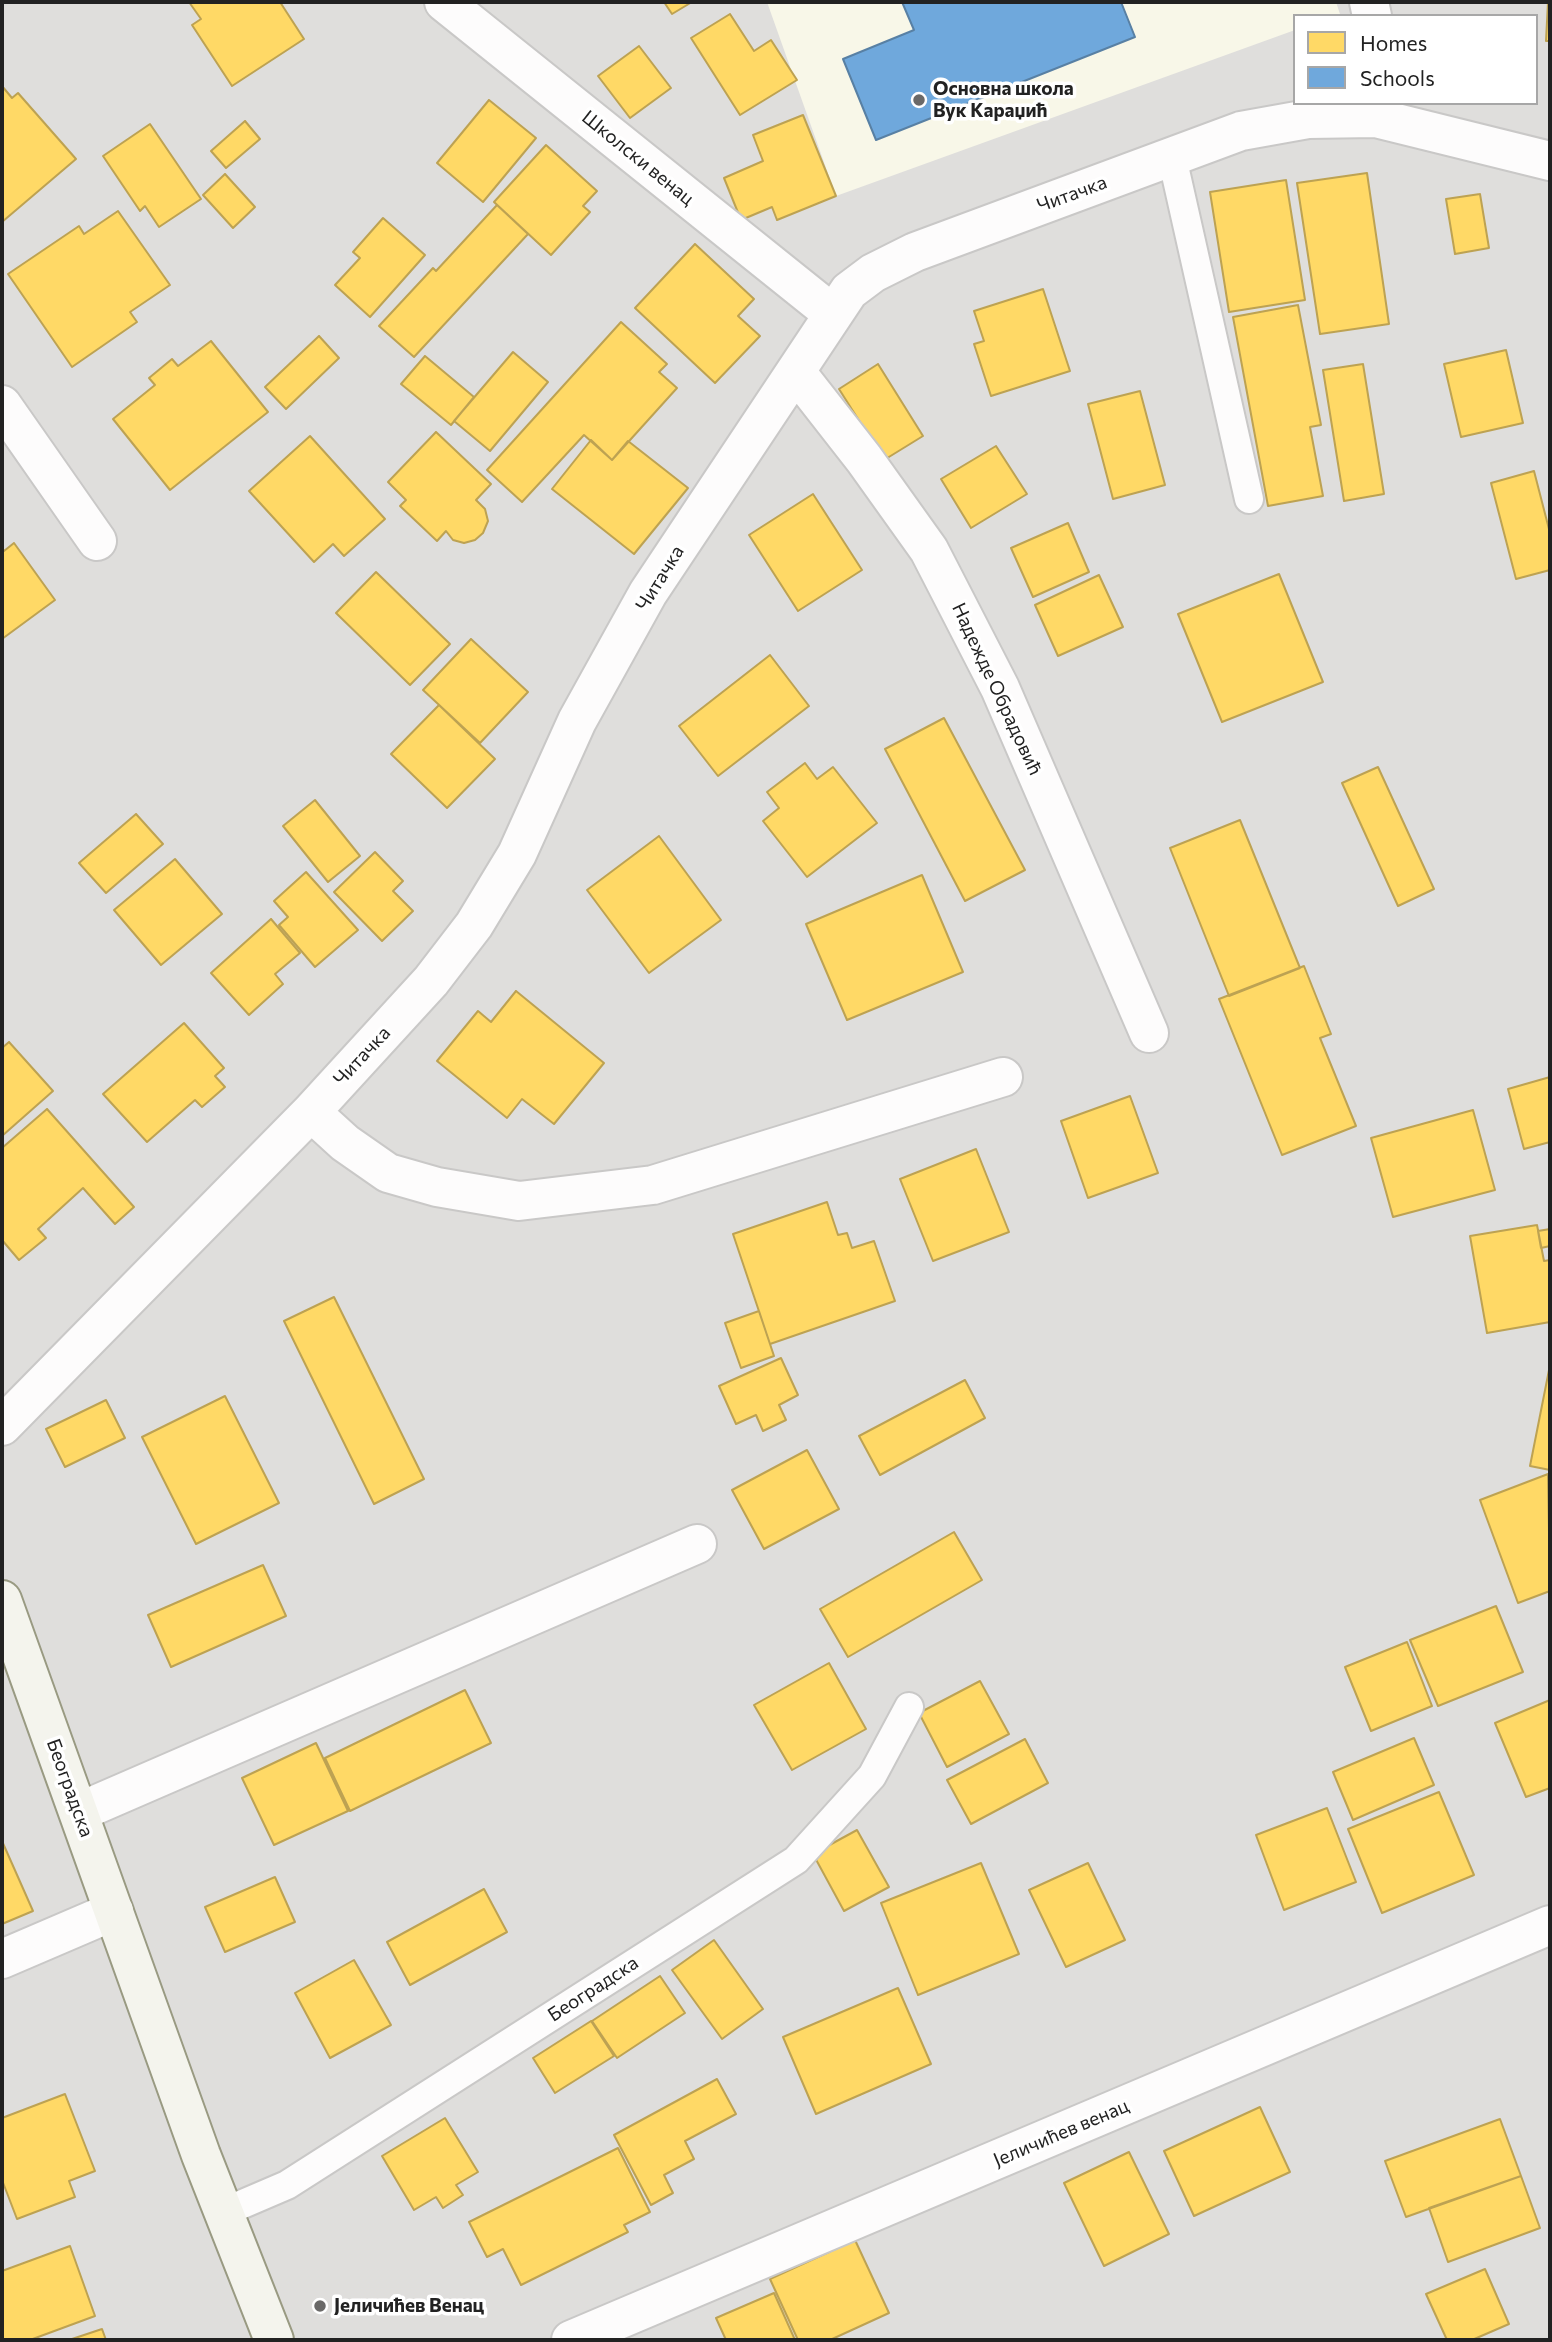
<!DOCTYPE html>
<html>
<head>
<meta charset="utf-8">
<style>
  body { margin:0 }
  #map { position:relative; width:1552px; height:2342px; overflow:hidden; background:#f0eeeb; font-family:Commissioner,sans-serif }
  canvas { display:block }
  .frame { position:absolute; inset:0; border:4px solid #222; pointer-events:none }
  .legend { position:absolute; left:1293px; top:14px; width:245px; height:91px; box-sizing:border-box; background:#fff; border:2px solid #a7a7a7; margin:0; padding:9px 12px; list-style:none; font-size:21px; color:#222 }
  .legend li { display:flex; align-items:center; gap:14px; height:35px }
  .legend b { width:35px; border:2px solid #a7a7a7 }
</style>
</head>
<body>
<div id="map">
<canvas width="1552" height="2342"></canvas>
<div class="frame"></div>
<ul class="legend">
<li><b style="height:19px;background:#ffd966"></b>Homes</li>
<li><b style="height:19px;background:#6fa8dc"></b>Schools</li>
</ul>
</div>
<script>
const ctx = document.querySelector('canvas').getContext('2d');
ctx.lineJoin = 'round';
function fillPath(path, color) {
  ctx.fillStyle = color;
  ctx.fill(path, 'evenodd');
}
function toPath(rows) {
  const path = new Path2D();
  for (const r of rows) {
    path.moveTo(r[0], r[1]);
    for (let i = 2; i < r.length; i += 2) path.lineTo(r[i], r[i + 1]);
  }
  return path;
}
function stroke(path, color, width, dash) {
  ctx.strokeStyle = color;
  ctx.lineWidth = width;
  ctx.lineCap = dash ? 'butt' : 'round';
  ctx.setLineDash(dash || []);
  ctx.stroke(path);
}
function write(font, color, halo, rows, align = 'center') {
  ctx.font = font + ' Commissioner,sans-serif';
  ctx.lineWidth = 7;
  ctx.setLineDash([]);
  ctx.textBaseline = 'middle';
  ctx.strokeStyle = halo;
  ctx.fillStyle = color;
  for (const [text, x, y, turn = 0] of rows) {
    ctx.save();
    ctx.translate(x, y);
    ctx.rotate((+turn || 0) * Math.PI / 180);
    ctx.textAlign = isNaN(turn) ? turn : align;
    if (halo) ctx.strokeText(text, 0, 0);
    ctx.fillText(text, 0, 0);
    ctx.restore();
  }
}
const residential = toPath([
  [2,2,1550,2,1550,2340,2,2340],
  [1295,16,1536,16,1536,103,1295,103]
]);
const education = toPath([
  [767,2,1336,2,1340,14,1295,16,1295,30,836,196]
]);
const homes = toPath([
  [189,2,280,2,304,39,232,86,192,25,201,19,189,2],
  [664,2,692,2,672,14,664,2],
  [1548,2,1550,2,1550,41,1546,41,1548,2],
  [730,14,754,51,771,40,797,80,740,115,691,38,730,14],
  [639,46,671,88,630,118,598,76,639,46],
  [2,86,12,98,18,93,76,159,2,222,2,86],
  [489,100,536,138,483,202,437,163,489,100],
  [803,115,836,196,777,220,772,207,741,220,724,178,763,161,753,135,803,115],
  [245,121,260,139,226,168,211,151,245,121],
  [150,124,201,199,159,227,145,206,140,211,103,156,150,124],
  [546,145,597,191,583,206,590,212,551,255,494,202,546,145],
  [1367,173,1389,324,1320,334,1297,183,1367,173],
  [225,174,255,207,233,228,203,195,225,174],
  [1286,180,1305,300,1229,312,1210,192,1286,180],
  [1480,194,1489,248,1455,254,1446,199,1480,194],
  [497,205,528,234,414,357,379,326,433,268,436,271,497,205],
  [118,211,170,285,130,312,137,322,72,367,8,274,79,226,84,234,118,211],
  [383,218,425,255,370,317,335,285,360,258,353,252,383,218],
  [695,244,754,299,738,316,760,336,715,383,635,308,695,244],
  [1043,289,1070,371,991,396,974,344,984,341,974,311,1043,289],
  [1298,305,1321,425,1310,427,1323,496,1268,506,1233,317,1298,305],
  [621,322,667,364,659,372,677,388,612,460,584,435,522,502,487,470,621,322],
  [319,336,339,358,286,409,265,387,319,336],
  [211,341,268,412,170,490,113,419,155,385,149,378,172,359,178,366,211,341],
  [1506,350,1523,423,1461,437,1444,364,1506,350],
  [513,352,548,382,490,451,454,421,513,352],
  [425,356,474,397,451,425,401,384,425,356],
  [878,364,923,436,884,460,839,389,878,364],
  [1363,364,1384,494,1344,501,1323,370,1363,364],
  [1140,391,1165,485,1113,499,1088,404,1140,391],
  [436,432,491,484,476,500,485,509,488,521,483,533,475,540,464,543,453,540,446,531,437,541,400,506,406,500,388,482,436,432],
  [310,436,385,519,344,556,333,544,314,562,249,491,310,436],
  [591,440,612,460,628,441,688,488,634,554,552,489,591,440],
  [996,446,1027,494,971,528,941,479,996,446],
  [1534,471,1550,533,1550,570,1516,579,1491,483,1534,471],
  [813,494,862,570,798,611,749,535,813,494],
  [1068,523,1089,572,1033,597,1011,548,1068,523],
  [14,543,55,600,2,639,2,547,4,551,14,543],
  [376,572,450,644,410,685,336,613,376,572],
  [1279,574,1323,682,1222,722,1178,614,1279,574],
  [1099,575,1123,627,1058,656,1035,605,1099,575],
  [471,639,528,692,480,743,423,690,471,639],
  [770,655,809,706,718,776,679,726,770,655],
  [439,705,495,759,447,808,391,754,439,705],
  [944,718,1025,870,965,901,885,749,944,718],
  [805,763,817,779,833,767,877,823,807,877,763,821,779,808,767,792,805,763],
  [1378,767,1434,889,1398,906,1342,783,1378,767],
  [315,800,360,856,328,882,283,826,315,800],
  [136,814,163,844,106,893,79,863,136,814],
  [1240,820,1300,968,1229,996,1170,848,1240,820],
  [659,836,721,920,649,973,587,890,659,836],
  [375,852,403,881,393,891,413,911,382,941,334,892,375,852],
  [175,859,222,914,161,965,114,910,175,859],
  [306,872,358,930,315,967,279,925,288,917,274,901,306,872],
  [922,875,963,972,847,1020,806,924,922,875],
  [271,919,300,953,275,974,283,984,249,1015,211,973,271,919],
  [1304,966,1331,1034,1320,1038,1356,1126,1282,1155,1219,999,1304,966],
  [516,991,604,1063,554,1124,522,1099,507,1118,437,1061,478,1011,491,1022,516,991],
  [184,1023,224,1068,215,1076,225,1087,202,1107,195,1100,147,1142,103,1094,184,1023],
  [9,1042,53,1091,2,1136,2,1048,9,1042],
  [1550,1077,1550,1142,1524,1149,1508,1089,1550,1077],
  [1130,1096,1158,1173,1088,1198,1061,1121,1130,1096],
  [47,1109,134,1207,115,1224,83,1188,38,1229,46,1238,19,1260,2,1240,2,1148,47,1109],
  [1473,1110,1495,1190,1393,1217,1371,1138,1473,1110],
  [976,1149,1009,1232,933,1261,900,1179,976,1149],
  [827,1202,838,1235,847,1233,852,1248,874,1241,895,1301,770,1344,733,1234,827,1202],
  [1537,1225,1544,1261,1550,1260,1550,1322,1487,1333,1470,1236,1537,1225],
  [1550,1229,1550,1246,1541,1248,1538,1231,1550,1229],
  [334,1297,424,1479,374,1504,284,1321,334,1297],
  [759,1311,774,1356,741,1368,725,1323,759,1311],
  [781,1358,798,1395,779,1405,786,1420,763,1431,756,1415,736,1424,719,1386,781,1358],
  [1550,1365,1550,1470,1530,1466,1550,1365],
  [965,1380,985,1418,880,1475,859,1436,965,1380],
  [225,1396,279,1503,196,1544,142,1437,225,1396],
  [106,1400,125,1438,65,1467,46,1429,106,1400],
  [807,1450,839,1509,764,1549,732,1490,807,1450],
  [1548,1474,1550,1591,1518,1603,1480,1500,1548,1474],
  [954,1532,982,1580,848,1657,820,1609,954,1532],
  [263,1565,286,1616,171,1667,148,1615,263,1565],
  [1496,1606,1523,1672,1438,1706,1410,1640,1496,1606],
  [1407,1642,1432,1706,1371,1731,1345,1667,1407,1642],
  [829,1663,866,1729,792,1770,754,1705,829,1663],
  [980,1681,1009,1734,947,1767,919,1713,980,1681],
  [465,1690,491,1743,350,1811,325,1758,465,1690],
  [1550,1700,1550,1788,1526,1797,1495,1723,1550,1700],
  [1414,1738,1434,1785,1353,1820,1333,1772,1414,1738],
  [1025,1739,1048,1783,971,1824,947,1780,1025,1739],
  [316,1743,348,1811,274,1845,242,1778,316,1743],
  [1439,1792,1474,1875,1382,1913,1348,1829,1439,1792],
  [1327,1808,1356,1882,1284,1910,1256,1835,1327,1808],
  [857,1830,889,1887,844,1911,813,1854,857,1830],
  [2,1841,33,1911,2,1924,2,1841],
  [981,1863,1019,1954,918,1995,881,1903,981,1863],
  [1088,1863,1125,1940,1066,1967,1029,1890,1088,1863],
  [275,1877,295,1922,225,1952,205,1907,275,1877],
  [484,1889,507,1932,410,1985,387,1942,484,1889],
  [714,1940,763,2009,722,2039,672,1970,714,1940],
  [354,1960,391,2025,330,2058,295,1993,354,1960],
  [660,1976,685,2013,617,2058,592,2021,660,1976],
  [898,1988,931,2064,816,2114,783,2037,898,1988],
  [591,2021,614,2056,555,2093,533,2058,591,2021],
  [717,2079,736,2114,685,2141,694,2159,664,2175,673,2193,651,2205,614,2135,717,2079],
  [65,2094,95,2171,69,2181,75,2197,17,2219,2,2180,2,2118,65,2094],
  [1260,2107,1290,2172,1194,2216,1164,2151,1260,2107],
  [445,2118,478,2172,456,2185,463,2195,443,2208,436,2197,414,2210,382,2156,445,2118],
  [1500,2119,1521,2176,1406,2217,1385,2161,1500,2119],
  [618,2148,650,2212,624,2225,628,2232,521,2285,503,2249,487,2257,469,2222,618,2148],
  [1129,2152,1169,2234,1104,2266,1064,2183,1129,2152],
  [1521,2176,1540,2228,1448,2262,1429,2208,1521,2176],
  [855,2240,889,2313,830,2340,798,2340,770,2279,855,2240],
  [70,2246,95,2316,30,2340,2,2340,2,2271,70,2246],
  [1485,2269,1509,2324,1472,2340,1447,2340,1426,2294,1485,2269],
  [774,2293,795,2340,726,2340,716,2318,774,2293],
  [102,2329,106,2340,69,2340,102,2329]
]);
const schools = toPath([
  [902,2,1121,2,1135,37,876,140,843,59,914,30,902,2]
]);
const service = toPath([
  [1172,157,1249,499],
  [224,2212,287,2185,796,1860,872,1776,909,1707]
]);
const minor = toPath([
  [444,2,833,314],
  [1369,2,1372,16],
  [796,372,864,459,929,550,1000,688,1149,1033],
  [2,405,97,541],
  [311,1112,345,1143,388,1173,437,1187,519,1201,653,1185,1003,1077],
  [2,1426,311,1112,431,981,474,925,517,854,577,721,648,593,849,291,873,273,915,252,1241,131,1308,119,1376,118,1550,161],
  [79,1812,697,1544],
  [2,1959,114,1911],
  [571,2340,1550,1925]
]);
const secondary = toPath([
  [2,1600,201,2155,274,2340]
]);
const markers = [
  [919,100,7,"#6a6968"],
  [320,2306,7,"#6a6968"]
];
const poiNames = [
  ["Основна школа",933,89],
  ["Вук Караџић",933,111],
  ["Јеличићев Венац",334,2306]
];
const streetNames = [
  ["Школски венац",638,158,39],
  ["Читачка",1072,194,-20],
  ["Читачка",660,578,-58],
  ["Надежде Обрадовић",997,689,65],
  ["Читачка",362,1056,-47],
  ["Београдска",70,1788,70],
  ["Београдска",593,1989,-33],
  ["Јеличићев венац",1061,2133,-23]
];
fillPath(residential, '#dfdedc');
fillPath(education, '#f8f7e8');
fillPath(homes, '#ffd966');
stroke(homes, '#bda252', 2);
fillPath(schools, '#6fa8dc');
stroke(schools, '#5880a4', 2);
stroke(service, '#c9c8c7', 32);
stroke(minor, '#c9c8c7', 42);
stroke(secondary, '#999a82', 42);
stroke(service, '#fdfcfc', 28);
stroke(minor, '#fdfcfc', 38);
stroke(secondary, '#f4f4ed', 38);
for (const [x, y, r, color] of markers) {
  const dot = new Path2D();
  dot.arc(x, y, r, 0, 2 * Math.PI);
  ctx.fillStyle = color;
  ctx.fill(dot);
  stroke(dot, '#fff', 2.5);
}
write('bold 19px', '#222', '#fff', poiNames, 'left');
write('19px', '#222', '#fff', streetNames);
</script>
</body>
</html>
